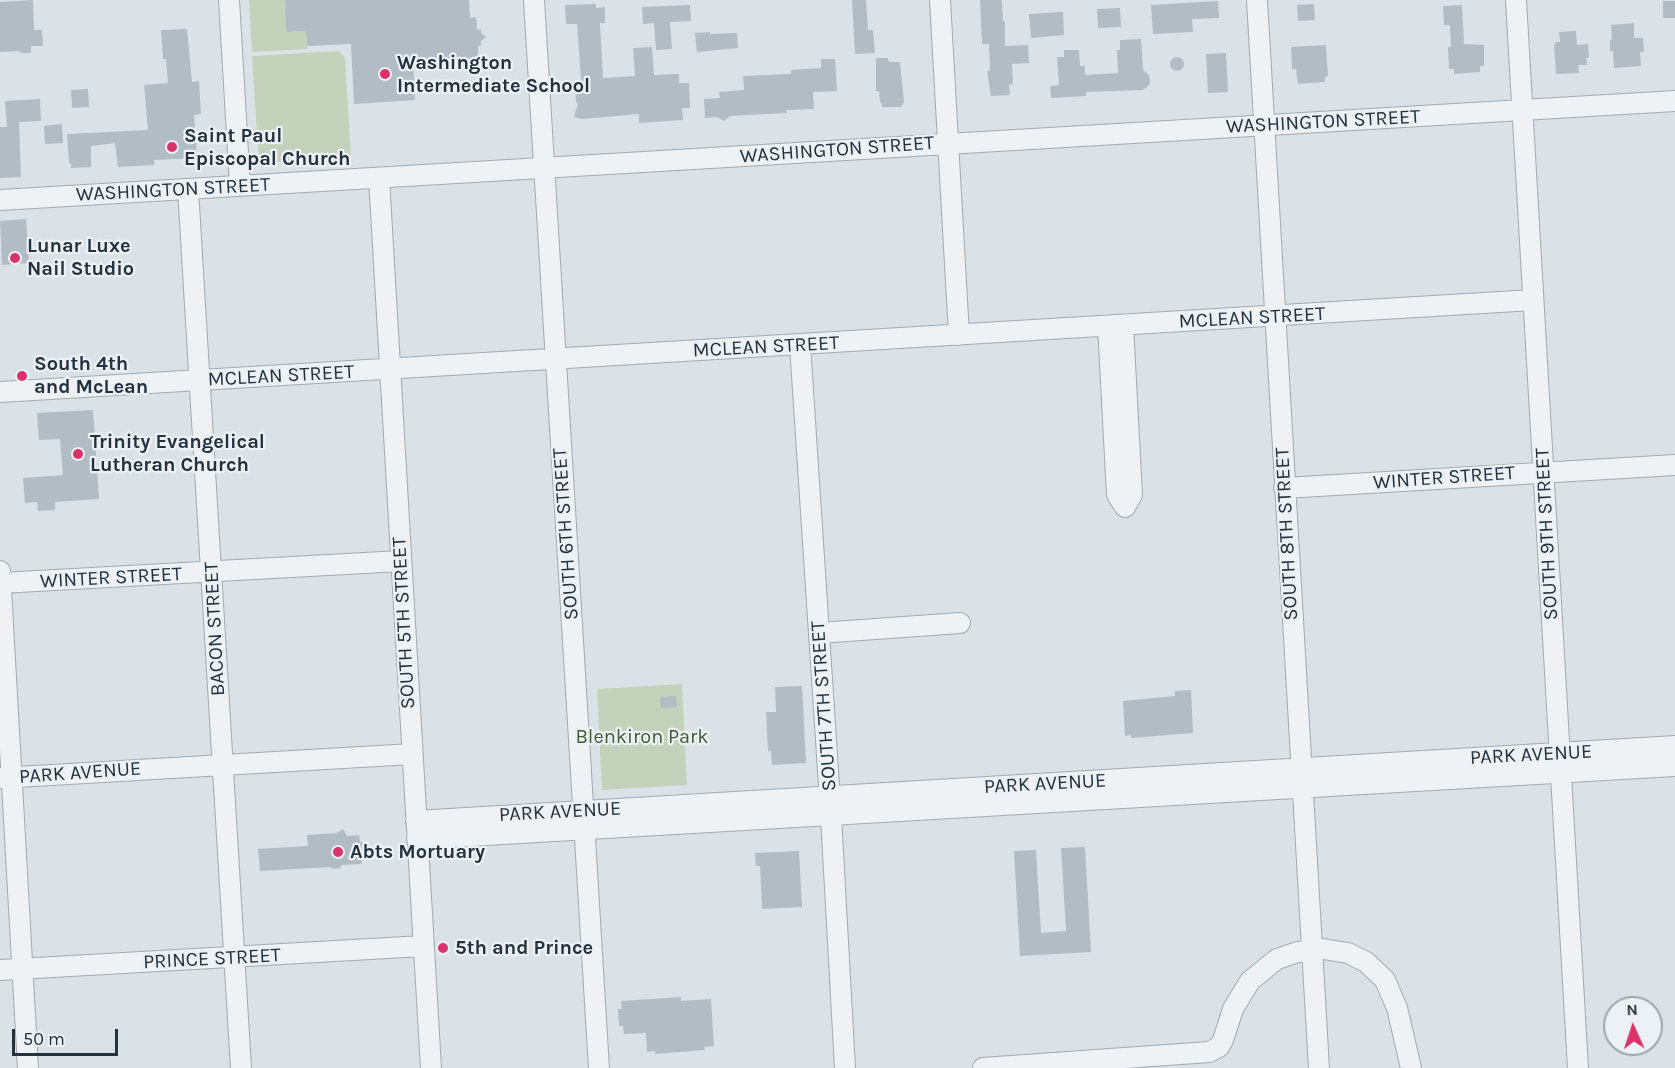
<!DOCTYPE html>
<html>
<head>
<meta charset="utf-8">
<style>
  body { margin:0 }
  #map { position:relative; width:1675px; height:1068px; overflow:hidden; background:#dbe2e7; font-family:Karla,sans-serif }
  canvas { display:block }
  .north { position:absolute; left:1603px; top:996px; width:60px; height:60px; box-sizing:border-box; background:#ebf1f5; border:2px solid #9ba5ac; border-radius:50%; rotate:357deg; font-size:16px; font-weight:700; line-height:24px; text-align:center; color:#24323f }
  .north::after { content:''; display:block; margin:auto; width:21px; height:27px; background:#db3269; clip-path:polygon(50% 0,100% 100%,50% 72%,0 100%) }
  .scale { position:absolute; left:12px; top:1029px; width:106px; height:27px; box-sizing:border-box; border:3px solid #24323f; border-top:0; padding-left:8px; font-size:18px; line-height:21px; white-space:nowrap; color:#24323f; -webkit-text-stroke:4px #ebf1f5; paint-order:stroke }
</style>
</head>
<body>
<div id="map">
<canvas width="1675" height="1068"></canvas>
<div class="north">N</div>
<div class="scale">50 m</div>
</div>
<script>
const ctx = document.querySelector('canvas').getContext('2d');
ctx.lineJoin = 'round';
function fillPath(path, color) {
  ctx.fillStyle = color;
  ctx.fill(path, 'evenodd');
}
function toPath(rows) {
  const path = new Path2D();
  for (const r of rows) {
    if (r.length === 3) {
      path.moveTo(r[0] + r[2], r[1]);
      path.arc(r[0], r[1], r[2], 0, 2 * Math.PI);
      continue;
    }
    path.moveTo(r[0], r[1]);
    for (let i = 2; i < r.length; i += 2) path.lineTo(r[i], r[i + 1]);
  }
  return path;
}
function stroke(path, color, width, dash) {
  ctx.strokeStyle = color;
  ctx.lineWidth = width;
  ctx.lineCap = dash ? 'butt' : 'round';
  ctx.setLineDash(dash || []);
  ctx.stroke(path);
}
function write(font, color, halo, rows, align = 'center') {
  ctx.font = font + ' Karla,sans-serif';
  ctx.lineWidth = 4.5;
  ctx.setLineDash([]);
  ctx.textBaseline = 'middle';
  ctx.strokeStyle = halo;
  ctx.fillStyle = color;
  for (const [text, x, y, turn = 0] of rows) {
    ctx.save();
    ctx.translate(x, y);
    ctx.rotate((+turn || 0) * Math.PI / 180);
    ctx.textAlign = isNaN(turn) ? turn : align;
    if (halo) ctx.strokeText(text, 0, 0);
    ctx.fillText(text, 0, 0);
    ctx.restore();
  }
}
const green = toPath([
  [249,0,285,0,287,32,306,31,307,49,252,52],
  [339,51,345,58,351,157,259,163,252,56],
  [682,684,687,785,602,790,597,689]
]);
const building = toPath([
  [33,0,34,30,42,30,43,46,31,46,31,53,20,53,20,51,0,52,0,2],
  [285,0,469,0,470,18,476,17,477,30,481,29,481,33,486,37,481,41,481,46,478,46,478,58,471,58,471,65,463,66,463,69,443,71,443,67,434,67,434,60,413,62,415,100,354,104,351,44,307,46,306,31,286,32],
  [852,0,866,0,868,30,873,30,875,53,855,54],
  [980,0,1002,0,1003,21,1005,21,1005,46,1028,45,1029,63,1012,64,1013,84,1009,85,1010,95,991,96,987,71,990,71,989,44,982,44],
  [1218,1,1219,18,1192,19,1193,32,1153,34,1151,5],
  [1663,1,1675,1,1675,18,1663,18],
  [596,4,596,8,605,7,605,23,600,23,603,78,635,76,633,48,652,47,654,75,679,74,679,83,689,83,690,108,682,108,683,120,639,123,639,114,582,119,574,117,578,104,576,102,575,81,581,80,577,24,566,24,565,5],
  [1314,4,1315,20,1298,21,1297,5],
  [690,5,691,21,670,22,672,49,656,50,654,23,643,24,642,7],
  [1462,5,1464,44,1484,45,1484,66,1480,66,1480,72,1454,74,1454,69,1449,69,1448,47,1451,47,1450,25,1444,25,1443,6],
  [1120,8,1121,27,1098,28,1097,9],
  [1063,12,1064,35,1031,38,1029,14],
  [1634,23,1634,38,1643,38,1644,52,1640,52,1641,66,1614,68,1613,51,1610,51,1610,40,1612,39,1611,25],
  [187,29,192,82,199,81,201,114,194,115,197,158,154,160,154,165,118,167,115,143,91,146,91,167,71,168,71,163,69,163,67,134,148,130,144,85,168,83,166,59,163,59,161,30],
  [1576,31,1577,45,1588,44,1589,58,1586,58,1587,65,1578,65,1579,73,1556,74,1554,46,1556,42,1560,42,1559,32],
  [710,32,710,34,737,33,738,48,697,52,695,33],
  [1141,39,1143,70,1149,75,1150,84,1143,90,1086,92,1086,96,1051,98,1050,86,1059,85,1057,57,1064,57,1064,50,1079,50,1080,66,1085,66,1085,75,1118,73,1117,50,1120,50,1120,40],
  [1326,45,1328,76,1325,77,1325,82,1298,84,1296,69,1292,69,1291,47],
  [1226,53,1228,92,1208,93,1206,54],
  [1177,64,7],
  [876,58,888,58,889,62,900,62,904,102,901,107,882,107,882,103,880,103,879,91,876,91],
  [821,59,835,59,837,91,813,92,814,109,786,110,787,113,730,116,724,121,717,117,705,118,704,99,720,98,719,92,744,90,743,76,791,74,791,70,821,68],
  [88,89,89,107,72,108,71,90],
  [40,99,41,121,19,122,21,177,0,178,0,127,7,127,5,101],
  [62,124,63,143,45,144,44,126],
  [26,219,29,263,2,265,0,221],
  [93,410,99,499,55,502,55,510,38,511,37,502,25,503,23,478,63,475,60,439,39,440,37,413],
  [802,686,806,763,772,765,771,751,768,751,766,712,776,712,775,687],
  [1191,690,1193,733,1131,738,1131,735,1125,736,1123,701,1175,696,1175,691],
  [676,696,677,707,661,708,660,697],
  [343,829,347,836,359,835,360,842,363,842,364,856,361,864,342,865,340,868,333,869,330,867,260,871,258,849,308,846,307,835,337,833],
  [1085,847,1091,952,1020,956,1014,851,1036,850,1041,933,1066,931,1061,848],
  [799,851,802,907,762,909,760,866,756,866,755,853],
  [681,997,681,1001,711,999,714,1046,704,1047,705,1050,655,1054,655,1051,647,1052,646,1033,624,1034,623,1026,619,1026,618,1009,622,1009,621,1001]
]);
const minor = toPath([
  [229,0,240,186],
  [534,0,599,1068],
  [940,0,959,335],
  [1257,0,1319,1068],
  [1516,0,1578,1068],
  [379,178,431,1068],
  [188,189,241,1068],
  [0,200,1675,101],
  [1108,326,1117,495,1125,507,1132,495,1123,325],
  [800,345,831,816,845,1068],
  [0,392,1533,300],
  [1284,488,1675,465],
  [0,571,28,1068],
  [0,583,401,561],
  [819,633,960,623],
  [0,778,412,754],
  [416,821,1675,746],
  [417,839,1675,766],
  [0,970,423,946],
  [983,1068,1209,1052,1219,1047,1223,1040,1233,1009,1250,981,1277,959,1298,952,1323,949,1348,953,1366,962,1385,980,1397,1008,1411,1068]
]);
const markers = [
  [385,74,6,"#db3269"],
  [172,147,6,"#db3269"],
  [15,258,6,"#db3269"],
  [22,376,6,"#db3269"],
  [78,454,6,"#db3269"],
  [338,852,6,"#db3269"],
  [443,948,6,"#db3269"]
];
const poiNames = [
  ["Washington",397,63],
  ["Intermediate School",397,86],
  ["Saint Paul",184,136],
  ["Episcopal Church",184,159],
  ["Lunar Luxe",27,246],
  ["Nail Studio",27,269],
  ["South 4th",34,364],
  ["and McLean",34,387],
  ["Trinity Evangelical",90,442],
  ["Lutheran Church",90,465],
  ["Abts Mortuary",350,852],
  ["5th and Prince",455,948]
];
const streetNames = [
  ["WASHINGTON STREET",1323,122,-3],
  ["WASHINGTON STREET",837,150,-4],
  ["WASHINGTON STREET",173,190,-3],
  ["MCLEAN STREET",1252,318,-3],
  ["MCLEAN STREET",766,347,-3],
  ["MCLEAN STREET",281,376,-3],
  ["WINTER STREET",1444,478,-4],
  ["SOUTH 6TH STREET",566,534,-94],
  ["SOUTH 8TH STREET",1287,534,-93],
  ["SOUTH 9TH STREET",1547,534,-93],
  ["WINTER STREET",111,578,-3],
  ["SOUTH 5TH STREET",404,623,-93],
  ["BACON STREET",215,629,-93],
  ["SOUTH 7TH STREET",824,706,-94],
  ["PARK AVENUE",1531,755,-3],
  ["PARK AVENUE",80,773,-4],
  ["PARK AVENUE",1045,784,-3],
  ["PARK AVENUE",560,812,-3],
  ["PRINCE STREET",212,959,-3]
];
const parkNames = [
  ["Blenkiron Park",642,737]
];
fillPath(green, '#c5d2bb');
fillPath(building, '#b2bcc5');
stroke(minor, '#a0aab1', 22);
stroke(minor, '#eef2f5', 20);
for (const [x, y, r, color] of markers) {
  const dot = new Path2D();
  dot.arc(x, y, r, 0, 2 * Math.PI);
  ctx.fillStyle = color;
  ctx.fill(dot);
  stroke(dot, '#ebf1f5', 2);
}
write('bold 20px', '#24323f', '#ebf1f5', poiNames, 'left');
write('20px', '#24323f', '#ebf1f5', streetNames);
write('20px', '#405c30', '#ebf1f5', parkNames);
</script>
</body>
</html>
